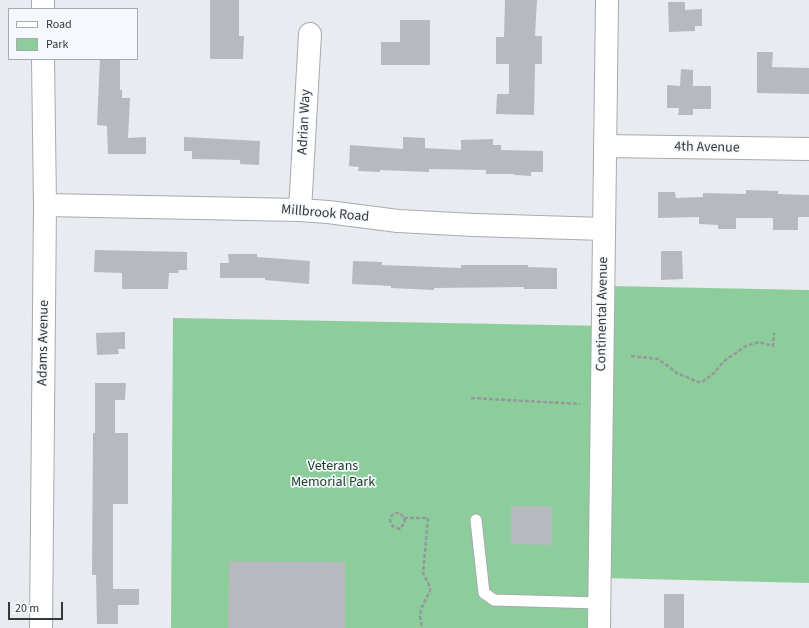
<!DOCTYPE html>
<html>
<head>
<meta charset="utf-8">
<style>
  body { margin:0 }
  #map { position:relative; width:809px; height:628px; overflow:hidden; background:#e8ebef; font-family:"Source Sans 3",sans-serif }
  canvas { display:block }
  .legend { position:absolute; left:8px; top:8px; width:130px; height:52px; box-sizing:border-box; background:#f5f9fd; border:1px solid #a8abae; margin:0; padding:5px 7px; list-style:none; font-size:12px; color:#353738 }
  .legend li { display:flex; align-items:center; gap:8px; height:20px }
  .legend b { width:20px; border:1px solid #a8abae }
  .scale { position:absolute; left:8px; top:602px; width:55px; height:18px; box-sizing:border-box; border:2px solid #353738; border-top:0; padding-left:5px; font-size:12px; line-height:14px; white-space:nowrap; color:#353738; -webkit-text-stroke:3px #f5f9fd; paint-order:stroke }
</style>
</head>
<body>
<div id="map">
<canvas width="809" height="628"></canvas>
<ul class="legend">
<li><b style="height:5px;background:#fff"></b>Road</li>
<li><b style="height:11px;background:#8dcd9c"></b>Park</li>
</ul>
<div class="scale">20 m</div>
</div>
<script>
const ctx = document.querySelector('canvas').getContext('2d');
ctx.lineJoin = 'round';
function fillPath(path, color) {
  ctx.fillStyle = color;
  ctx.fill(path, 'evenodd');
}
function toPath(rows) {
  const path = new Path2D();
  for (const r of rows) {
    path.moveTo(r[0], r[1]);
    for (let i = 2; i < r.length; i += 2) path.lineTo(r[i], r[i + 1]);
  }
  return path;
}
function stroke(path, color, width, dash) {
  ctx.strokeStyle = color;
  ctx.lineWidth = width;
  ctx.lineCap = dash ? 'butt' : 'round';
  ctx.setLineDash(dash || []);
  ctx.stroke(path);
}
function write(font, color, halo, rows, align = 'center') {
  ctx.font = font + ' "Source Sans 3",sans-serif';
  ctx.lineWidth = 3.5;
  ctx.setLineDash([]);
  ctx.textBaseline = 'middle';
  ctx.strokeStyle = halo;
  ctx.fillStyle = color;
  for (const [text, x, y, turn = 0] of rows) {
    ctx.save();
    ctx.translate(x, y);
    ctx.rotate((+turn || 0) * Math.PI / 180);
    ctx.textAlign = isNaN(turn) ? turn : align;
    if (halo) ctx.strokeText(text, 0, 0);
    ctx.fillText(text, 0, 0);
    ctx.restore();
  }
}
const green = toPath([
  [607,286,809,290,809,583,603,578,602,628,171,628,173,318,607,326]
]);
const building = toPath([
  [210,0,239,0,239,36,244,36,243,59,210,59],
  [505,0,537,0,535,36,542,36,542,64,535,64,534,115,496,114,497,94,509,94,509,64,496,64,496,37,504,37],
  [668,2,685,2,685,10,702,9,702,26,695,26,695,31,669,32],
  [400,20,430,20,430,65,381,65,381,42,400,42],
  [757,52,773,52,772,67,809,68,809,94,757,93],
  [100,59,120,59,120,90,122,90,122,98,130,98,128,138,146,137,146,154,108,154,107,126,97,125],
  [681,69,693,70,693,86,711,86,711,109,693,109,693,115,678,115,679,108,667,108,667,85,680,86],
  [184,137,260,141,259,165,240,164,240,160,192,159,192,151,184,151],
  [403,137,425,138,425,148,461,150,461,140,493,139,493,145,501,145,501,150,543,151,543,172,531,172,531,176,514,175,514,174,486,174,486,170,429,169,429,172,380,170,380,172,358,171,359,167,349,166,350,145,403,149],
  [746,190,778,191,778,194,809,195,809,217,798,217,798,230,773,230,773,218,736,218,736,229,718,229,718,225,699,224,699,217,658,218,658,192,675,192,676,198,703,197,703,193,746,194],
  [95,250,187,252,187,270,179,270,178,273,169,273,168,289,122,289,122,273,94,272],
  [661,251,682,251,683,279,661,280],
  [228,254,257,254,257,257,310,261,309,284,265,280,265,278,220,278,220,263,229,263],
  [353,261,382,262,382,265,461,268,461,265,528,265,528,267,557,268,557,289,524,289,524,287,434,288,434,290,391,288,391,286,352,284],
  [125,332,125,349,118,349,119,354,97,355,96,333],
  [95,383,126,383,125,400,115,400,115,433,128,433,128,504,113,504,113,589,139,589,139,605,118,605,118,624,97,624,96,575,92,575,93,433,95,433],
  [511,506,552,506,552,545,511,544],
  [229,561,345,562,345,628,228,628],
  [664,594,684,594,684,628,664,628]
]);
const path = toPath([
  [631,356,658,359,677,373,698,382,702,382,714,373,724,361,746,346,759,342,773,346,774,333],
  [471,398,580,404],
  [395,513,400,513,404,518,405,522,400,529,394,527,391,524,390,519,392,515,395,513],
  [404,518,428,518,423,573,430,587,430,591,421,609,420,616,422,628]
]);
const service = toPath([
  [476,520,484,593,494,600,599,603]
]);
const minor = toPath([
  [43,0,43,9],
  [605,146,809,149],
  [45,205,300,210,328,212,398,221,474,225,604,229],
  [300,210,310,34],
  [41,628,45,205,43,59],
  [599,628,607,0]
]);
const streetNames = [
  ["Adrian Way",305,122,-87],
  ["4th Avenue",707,148,1],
  ["Millbrook Road",325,214,5],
  ["Continental Avenue",603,314,-89],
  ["Adams Avenue",44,343,-89]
];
const parkNames = [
  ["Veterans",333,467],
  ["Memorial Park",333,483]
];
fillPath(green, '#8dcd9c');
fillPath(building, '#b6babe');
stroke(service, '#a7abae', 13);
stroke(minor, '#a7abae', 24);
stroke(path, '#96999b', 2.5, [4, 2]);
stroke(service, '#fff', 11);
stroke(minor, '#fff', 22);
write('14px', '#353738', '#f5f9fd', streetNames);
write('14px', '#173d22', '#f5f9fd', parkNames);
</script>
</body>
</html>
